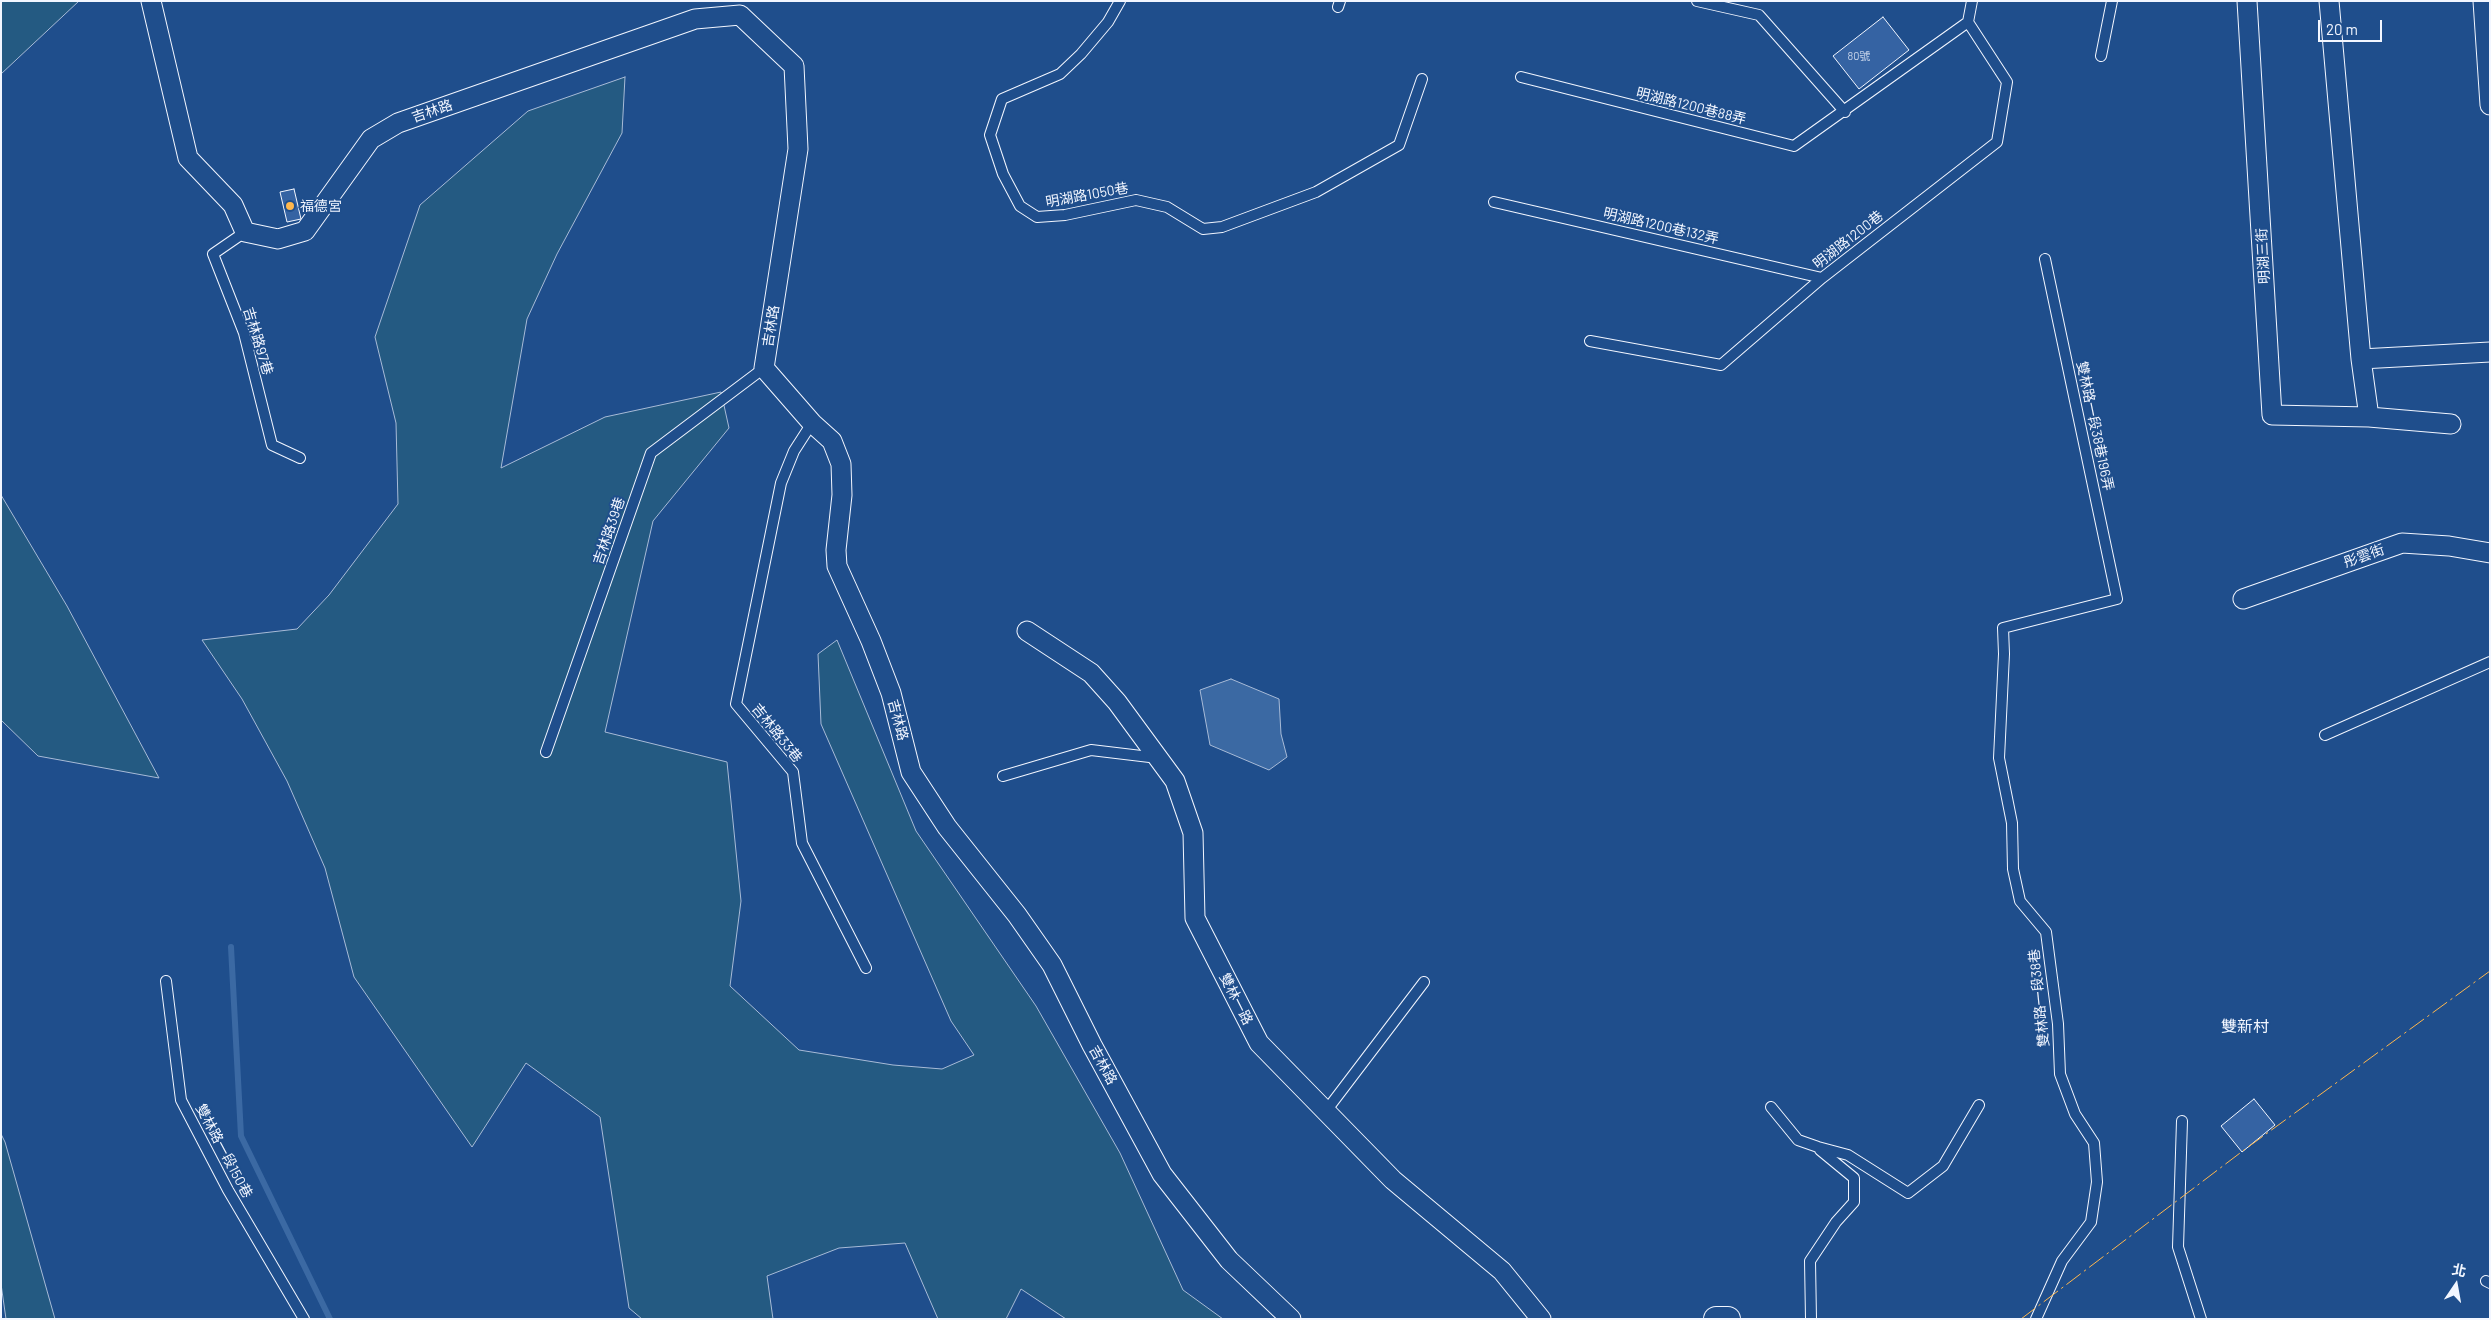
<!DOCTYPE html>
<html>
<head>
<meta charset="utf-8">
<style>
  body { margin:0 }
  #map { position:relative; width:2491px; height:1320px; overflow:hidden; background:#1f4e8c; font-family:Barlow,"Noto Sans TC",sans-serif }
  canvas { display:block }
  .frame { position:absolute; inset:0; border:2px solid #f2f6ff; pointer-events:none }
  .north { position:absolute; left:2431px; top:1260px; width:50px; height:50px; -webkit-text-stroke:4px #1f4e8c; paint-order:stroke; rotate:12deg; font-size:14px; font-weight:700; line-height:20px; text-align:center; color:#f2f6ff }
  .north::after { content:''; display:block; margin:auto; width:18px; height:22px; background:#f2f6ff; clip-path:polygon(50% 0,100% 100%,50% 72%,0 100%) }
  .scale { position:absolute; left:2318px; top:20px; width:64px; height:22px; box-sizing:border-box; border:2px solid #f2f6ff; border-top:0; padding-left:6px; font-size:15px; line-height:18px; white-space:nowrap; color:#f2f6ff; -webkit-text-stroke:4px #1f4e8c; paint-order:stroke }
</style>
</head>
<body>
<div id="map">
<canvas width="2491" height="1320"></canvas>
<div class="frame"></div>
<div class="north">北</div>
<div class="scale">20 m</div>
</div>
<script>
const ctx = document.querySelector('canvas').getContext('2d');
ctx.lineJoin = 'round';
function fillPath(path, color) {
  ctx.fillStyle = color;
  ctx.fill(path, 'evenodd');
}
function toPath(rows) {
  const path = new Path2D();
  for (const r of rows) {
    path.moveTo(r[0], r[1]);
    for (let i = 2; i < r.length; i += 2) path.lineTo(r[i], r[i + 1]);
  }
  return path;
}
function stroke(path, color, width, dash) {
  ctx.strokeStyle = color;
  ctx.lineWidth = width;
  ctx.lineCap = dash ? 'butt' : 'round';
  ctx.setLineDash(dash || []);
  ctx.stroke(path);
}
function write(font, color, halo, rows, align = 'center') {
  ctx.font = font + ' Barlow,"Noto Sans TC",sans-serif';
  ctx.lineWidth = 4;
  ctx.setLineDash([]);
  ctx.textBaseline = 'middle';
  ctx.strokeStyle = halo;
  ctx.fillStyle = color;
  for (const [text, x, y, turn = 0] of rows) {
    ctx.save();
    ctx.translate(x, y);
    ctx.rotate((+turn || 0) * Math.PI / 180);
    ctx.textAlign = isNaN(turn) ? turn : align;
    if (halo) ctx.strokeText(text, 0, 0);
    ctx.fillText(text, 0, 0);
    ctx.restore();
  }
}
const green = toPath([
  [1,1,79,1,1,74,1,1],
  [625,77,622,133,557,254,527,319,501,468,605,417,721,392,729,428,653,521,605,732,727,762,741,901,730,986,799,1050,893,1065,942,1069,974,1055,951,1021,821,724,818,654,837,640,916,831,1036,1006,1120,1153,1183,1290,1223,1319,1066,1319,1021,1289,1006,1319,938,1319,905,1243,839,1248,767,1276,773,1319,642,1319,629,1308,600,1117,526,1063,472,1147,354,977,325,868,287,781,242,699,202,640,297,629,329,595,398,504,396,423,375,337,420,205,528,111,625,77],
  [1,495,67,606,159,778,38,756,1,720,1,495],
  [1,1134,5,1142,55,1319,6,1319,1,1284,1,1134]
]);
const water = toPath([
  [1231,679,1279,699,1281,734,1287,757,1269,770,1210,745,1200,690,1231,679]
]);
const stream = toPath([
  [231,947,241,1136,330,1319]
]);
const building = toPath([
  [1883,17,1909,50,1859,89,1833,56,1883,17],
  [294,189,301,219,287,222,280,192,294,189],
  [2254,1099,2275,1125,2242,1152,2221,1126,2254,1099]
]);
const service = toPath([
  [1120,1,1108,22,1081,54,1060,74,1002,99,990,135,1003,174,1020,206,1037,217,1065,215,1136,200,1167,207,1203,229,1222,227,1316,192,1399,145,1422,79],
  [1697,1,1759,15,1845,112],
  [1338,7,1340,1],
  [2101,56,2112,1],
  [1521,77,1794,146,1968,22],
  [1494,202,1822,278],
  [245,232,213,254,244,333,272,445,300,458],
  [1590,341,1721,365,1822,278,1997,142,2007,82,1968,22,1972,1],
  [812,423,794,451,781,483,736,704,793,772,802,843,866,968],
  [2325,735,2490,662],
  [546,752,651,453,764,368],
  [1003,776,1091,750,1158,758],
  [166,981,181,1100,228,1190,304,1319],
  [1771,1107,1798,1140,1818,1147,1848,1155,1908,1193,1943,1166,1979,1105],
  [1326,1111,1424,982],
  [2182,1121,2178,1247,2201,1319],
  [2486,1281,2490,1283],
  [1811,1319,1810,1261,1836,1222,1854,1202,1854,1178,1820,1150],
  [2036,1319,2062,1261,2091,1222,2097,1182,2094,1143,2075,1114,2060,1074,2058,1024,2046,932,2020,901,2013,869,2012,823,1999,758,2004,654,2003,628,2117,599,2045,259]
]);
const minor = toPath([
  [151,1,188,158,233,205,245,232,278,239,305,231,371,139,398,123,695,19,740,15,794,66,798,149,764,368,812,423,832,441,841,464,842,495,836,550,837,566,871,641,891,693,911,772,947,827,1017,915,1052,965,1092,1045,1162,1174,1229,1260,1291,1319],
  [2247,1,2272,415,2369,417,2451,424],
  [2329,1,2361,359,2369,417],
  [2483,1,2490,105],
  [2361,359,2490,352],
  [2243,599,2402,543,2449,546,2490,553],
  [1027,631,1091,673,1117,702,1175,781,1193,833,1195,918,1259,1043,1393,1180,1502,1271,1541,1319]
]);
const tertiary = toPath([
  [1716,1319,1728,1319]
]);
const power = toPath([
  [2021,1319,2244,1150,2490,971]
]);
const markers = [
  [290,206,5,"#ffb74d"]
];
const numberNames = [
  ["80號",1859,56]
];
const streetNames = [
  ["明湖路1200巷88弄",1691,106,14],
  ["吉林路",432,111,-19],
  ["明湖路1050巷",1087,195,-10],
  ["明湖路1200巷132弄",1661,226,13],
  ["明湖路1200巷",1848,240,-38],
  ["明湖三街",2263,256,-93],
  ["吉林路",771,326,-81],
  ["吉林路97巷",258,341,73],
  ["雙林路一段38巷196弄",2095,426,78],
  ["吉林路39巷",609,531,-71],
  ["彤雲街",2364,556,-20],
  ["吉林路",898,720,75],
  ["吉林路33巷",777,733,51],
  ["雙林路一段38巷",2039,998,-96],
  ["雙林一路",1236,999,63],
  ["吉林路",1103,1065,61],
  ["雙林路一段150巷",224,1151,62]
];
const poiNames = [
  ["福德宮",300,206]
];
const quarterNames = [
  ["雙新村",2245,1027]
];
fillPath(green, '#245a82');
stroke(green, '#a8bbd7', 1);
fillPath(water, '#3b69a3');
stroke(water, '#a8bbd7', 1);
stroke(stream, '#3b69a3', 6);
fillPath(building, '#3563a3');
stroke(building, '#f2f6ff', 1);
stroke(service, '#f2f6ff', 12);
stroke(minor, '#f2f6ff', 21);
stroke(tertiary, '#f2f6ff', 26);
stroke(service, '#1f4e8c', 10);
stroke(minor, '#1f4e8c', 19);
stroke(tertiary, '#1f4e8c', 24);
stroke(power, '#ffb74d', 1, [18, 4, 2.5, 4]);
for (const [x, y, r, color] of markers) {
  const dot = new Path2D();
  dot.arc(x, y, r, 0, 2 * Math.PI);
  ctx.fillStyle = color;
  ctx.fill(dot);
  stroke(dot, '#1f4e8c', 2);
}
write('11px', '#c3d1e8', null, numberNames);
write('14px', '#f2f6ff', '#1f4e8c', streetNames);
write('14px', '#f2f6ff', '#1f4e8c', poiNames, 'left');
write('16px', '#f2f6ff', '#1f4e8c', quarterNames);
</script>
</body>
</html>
